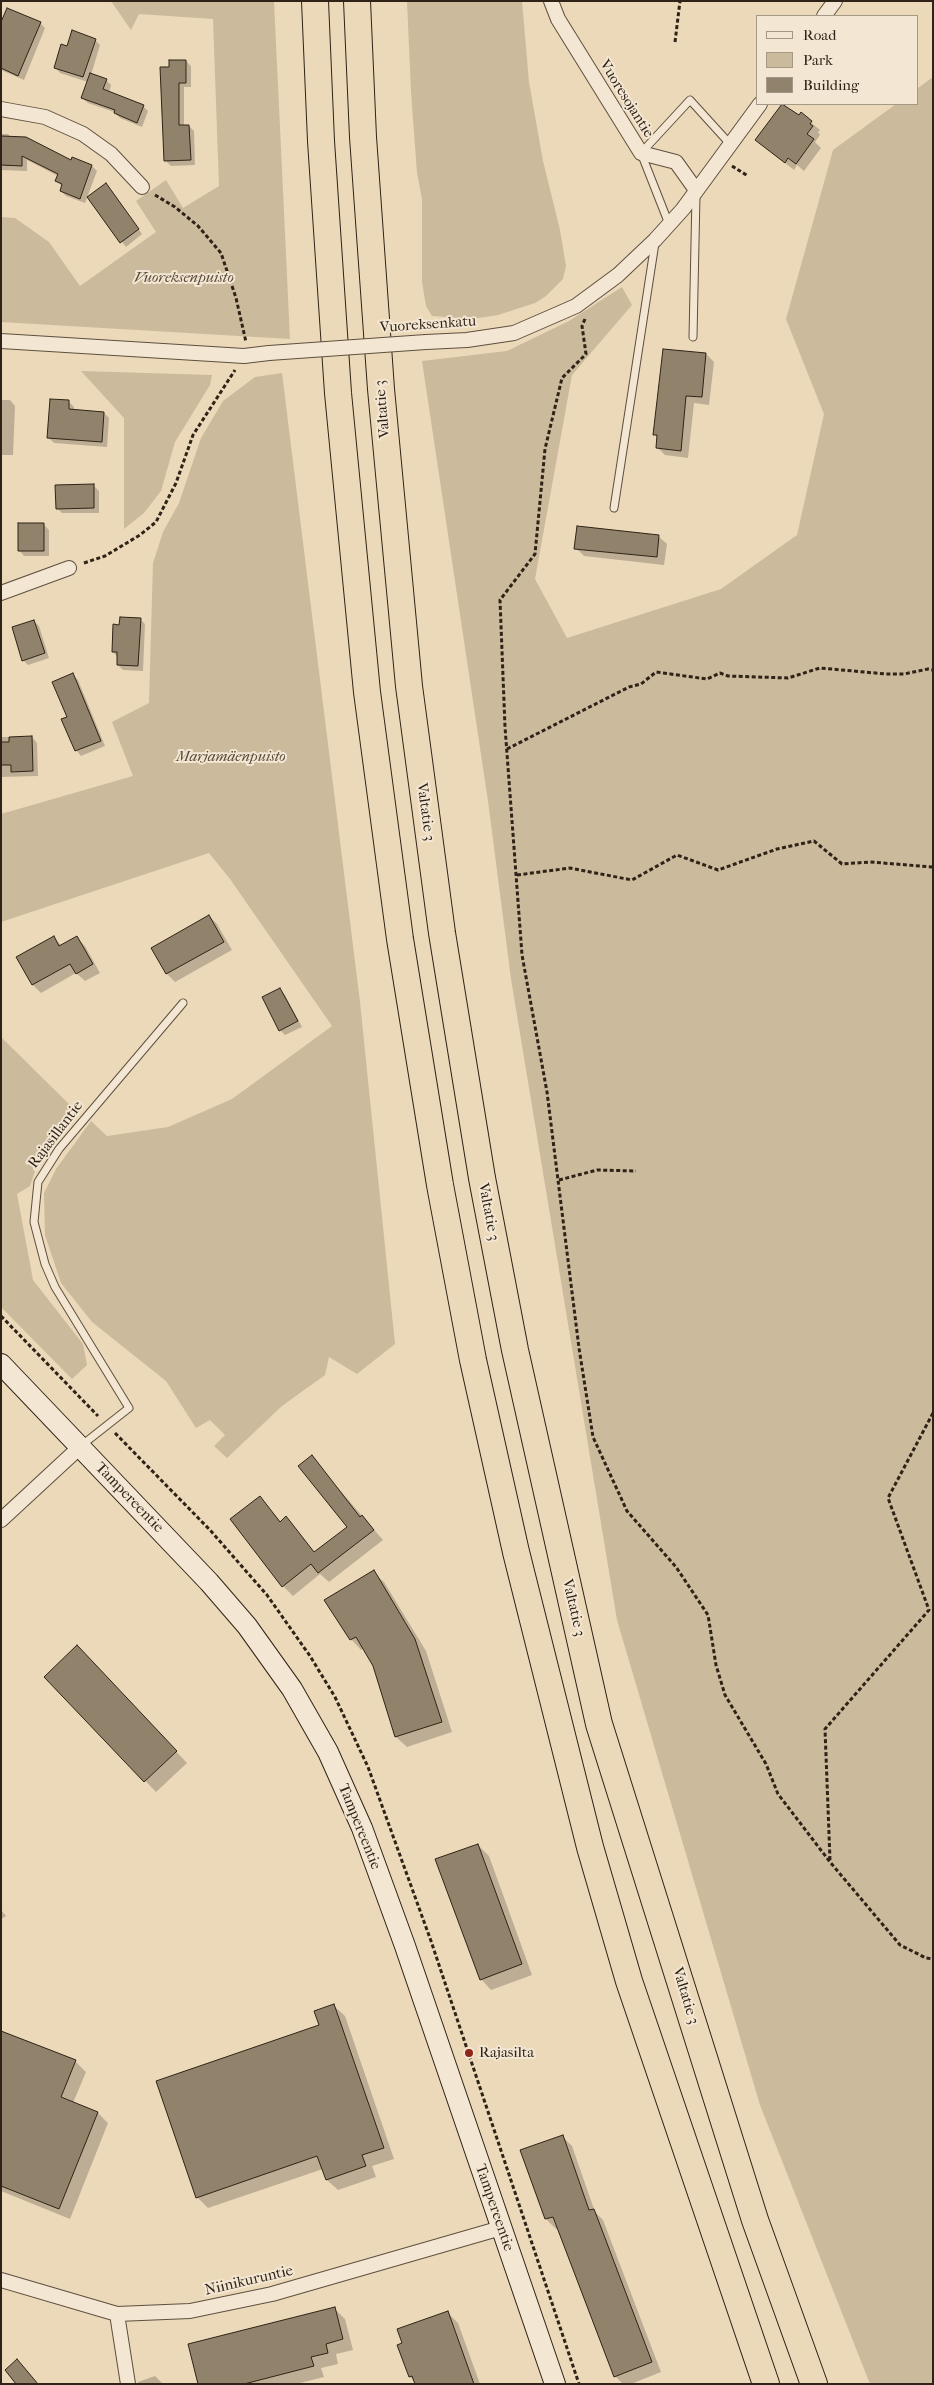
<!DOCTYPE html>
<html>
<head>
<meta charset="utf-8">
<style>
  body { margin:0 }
  #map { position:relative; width:934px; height:2385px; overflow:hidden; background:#ecd9b9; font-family:"IM FELL French Canon",serif }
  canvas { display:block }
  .frame { position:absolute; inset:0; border:2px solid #2e2316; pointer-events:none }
  .legend { position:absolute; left:756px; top:15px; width:162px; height:90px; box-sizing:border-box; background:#f3e6d2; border:1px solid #a49887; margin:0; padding:6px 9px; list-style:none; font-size:15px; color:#2e2316 }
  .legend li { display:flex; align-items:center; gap:10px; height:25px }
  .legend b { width:25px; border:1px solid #a49887 }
</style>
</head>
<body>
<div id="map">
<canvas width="934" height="2385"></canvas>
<div class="frame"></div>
<ul class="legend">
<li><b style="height:6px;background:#f3e6d2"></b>Road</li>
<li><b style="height:14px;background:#ccba9d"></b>Park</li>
<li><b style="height:14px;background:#91826b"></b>Building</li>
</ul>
</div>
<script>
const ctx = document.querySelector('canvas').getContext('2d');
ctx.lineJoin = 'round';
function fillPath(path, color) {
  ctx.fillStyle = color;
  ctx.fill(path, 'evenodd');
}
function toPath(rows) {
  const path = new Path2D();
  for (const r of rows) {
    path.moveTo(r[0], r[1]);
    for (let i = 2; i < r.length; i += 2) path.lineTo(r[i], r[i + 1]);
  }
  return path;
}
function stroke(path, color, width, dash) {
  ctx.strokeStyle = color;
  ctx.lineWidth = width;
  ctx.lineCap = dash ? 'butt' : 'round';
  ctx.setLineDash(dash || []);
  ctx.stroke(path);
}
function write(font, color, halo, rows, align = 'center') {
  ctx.font = font + ' "IM FELL French Canon",serif';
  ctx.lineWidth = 4;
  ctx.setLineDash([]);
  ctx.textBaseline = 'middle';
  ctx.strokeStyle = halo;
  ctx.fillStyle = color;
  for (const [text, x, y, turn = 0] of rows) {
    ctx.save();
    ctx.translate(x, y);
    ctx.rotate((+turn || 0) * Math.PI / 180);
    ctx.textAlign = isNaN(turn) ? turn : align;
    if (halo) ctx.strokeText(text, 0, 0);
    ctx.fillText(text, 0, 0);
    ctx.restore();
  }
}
const green = toPath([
  [111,1,274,1,290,339,1,322,1,217,15,218,49,242,80,286,156,232,136,201,166,180,183,208,219,186,213,19,139,14,131,30],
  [407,1,522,1,529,82,543,161,560,230,566,266,563,279,546,296,535,303,498,315,472,319,432,316,426,306,422,282,422,199,417,173,411,92],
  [933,77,933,2384,870,2384,760,2105,617,1620,511,979,488,801,422,361,507,351,569,321,622,287,632,305,572,375,535,579,567,638,721,589,797,535,824,414,786,319,833,150,896,104,918,104,918,88],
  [81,371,212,375,210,385,175,442,161,491,144,513,124,529,124,418],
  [282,373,360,1002,395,1344,357,1374,329,1357,325,1375,282,1406,227,1458,214,1446,225,1435,210,1420,196,1428,166,1381,92,1322,61,1283,45,1235,44,1193,56,1169,91,1121,107,1136,168,1127,232,1099,332,1026,230,879,209,853,1,922,1,814,133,776,112,722,149,703,153,563,163,532,179,503,201,438,223,401,255,377],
  [1,1037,75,1110,42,1150,30,1186,17,1194,33,1280,83,1344,87,1365,72,1379,1,1307]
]);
const shadow = toPath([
  [40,23,45,28,24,80,1,70,1,25],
  [95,40,100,45,91,75,106,80,111,85,109,93,143,106,148,111,142,127,120,118,114,112,88,103,82,98,88,82,60,73,55,67,68,48],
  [186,61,191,66,191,87,184,87,184,126,189,126,194,131,195,165,171,166,166,161,170,69],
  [801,114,820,130,818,132,820,135,815,142,821,148,804,171,797,165,794,170,756,140],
  [1,134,8,134,11,137,71,162,72,159,92,166,97,171,85,203,66,196,61,191,62,186,56,181,58,176,27,160,27,171,1,170],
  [110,189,142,234,126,247,88,197],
  [706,354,714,362,709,405,694,403,688,458,665,455,657,447,658,438,655,434],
  [1,400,10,400,15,406,13,455,1,455],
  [69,402,74,407,74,411,104,413,109,418,107,447,54,443,48,437],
  [93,485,99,491,99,513,62,513,57,508],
  [44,525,49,530,49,556,24,556,19,550],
  [658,536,667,544,664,565,584,556,576,548],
  [140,619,145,624,143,671,123,670,118,665,118,657,113,652,120,626],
  [34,621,39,626,49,658,28,665,23,660],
  [73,675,78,680,105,746,81,756,76,750,68,718],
  [1,737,32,737,37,743,38,776,1,777],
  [209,916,217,924,232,950,175,982,167,974,153,948],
  [53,937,62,946,77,938,85,946,100,973,85,981,76,973,41,993,33,985,18,958],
  [280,989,285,995,302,1027,285,1035,280,1030],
  [311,1457,383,1540,329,1582,320,1574,293,1596,283,1586,260,1498,281,1522,286,1518,315,1553,348,1527],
  [373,1572,384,1582,426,1651,452,1732,407,1747,396,1737,374,1666,364,1648,361,1650,351,1639],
  [88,1658,187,1763,156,1792,46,1677],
  [478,1845,489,1856,532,1975,491,1990,481,1979],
  [1,1910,6,1916,1,1919],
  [334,2006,345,2016,394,2159,372,2166,376,2177,338,2190,327,2180,323,2169,208,2208,197,2197],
  [1,2032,75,2061,86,2072,73,2103,98,2113,108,2123,70,2219,1,2191],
  [562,2136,572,2146,595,2212,603,2220,661,2372,631,2384,623,2384,615,2376,558,2228,556,2229,546,2219,522,2150],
  [334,2308,345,2319,353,2350,336,2354,338,2364,321,2368,324,2377,296,2384,199,2384],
  [447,2312,458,2323,480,2384,417,2384,410,2377,403,2343],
  [155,2376,163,2384,138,2384,138,2382]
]);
const building = toPath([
  [7,8,41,22,18,76,1,68,1,22,7,8],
  [72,30,96,39,83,77,54,68,61,44,67,46,72,30],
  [169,60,186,60,186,83,179,83,179,125,189,125,191,160,164,161,160,67,169,67,169,60],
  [90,73,107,79,103,89,144,105,137,123,114,113,115,110,81,98,90,73],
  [782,104,799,115,801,112,812,121,810,124,813,126,807,134,814,139,796,164,788,158,785,163,755,140,782,104],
  [1,136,26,137,71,160,72,157,92,165,80,199,60,191,62,184,55,181,58,174,22,156,22,166,1,165,1,136],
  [106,183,139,229,120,243,87,197,106,183],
  [663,349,706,353,702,397,686,396,681,451,656,448,657,435,653,435,663,349],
  [50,399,69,400,69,409,104,412,102,442,47,438,50,399],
  [94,484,94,508,56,509,55,485,94,484],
  [18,523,44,523,44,551,18,551,18,523],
  [577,526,659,535,657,557,574,549,577,526],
  [120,617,141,618,138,666,117,665,117,652,112,652,113,624,119,625,120,617],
  [34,620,45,653,22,661,12,627,34,620],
  [73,673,101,741,75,751,61,719,67,717,52,682,73,673],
  [32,736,33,771,11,772,11,765,1,765,1,742,9,742,9,737,32,736],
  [209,915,224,942,166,974,151,948,209,915],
  [54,936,59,946,77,936,93,964,76,974,70,964,32,985,16,957,54,936],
  [280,988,298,1021,279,1031,262,997,280,988],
  [312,1455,360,1517,362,1515,374,1530,318,1573,311,1564,282,1587,230,1519,260,1496,280,1522,286,1516,314,1552,347,1527,298,1466,312,1455],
  [374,1570,415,1639,442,1722,395,1737,373,1666,356,1637,350,1640,324,1600,374,1570],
  [77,1645,177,1751,144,1782,44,1677,77,1645],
  [478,1844,522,1964,480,1980,435,1859,478,1844],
  [334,2004,384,2148,362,2155,366,2166,326,2180,317,2156,196,2198,156,2081,319,2025,314,2011,334,2004],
  [1,2031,76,2060,61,2097,98,2112,59,2209,1,2186,1,2031],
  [563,2135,589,2210,594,2209,652,2362,614,2377,553,2217,545,2219,520,2150,563,2135],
  [335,2307,343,2339,326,2344,328,2353,311,2357,314,2366,244,2384,198,2384,188,2344,335,2307],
  [448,2311,474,2384,415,2384,412,2376,409,2377,397,2345,402,2343,397,2329,448,2311],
  [17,2359,38,2384,16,2384,5,2370,17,2359]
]);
const path = toPath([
  [675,42,680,1],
  [732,166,748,176],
  [155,195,175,207,198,226,221,253,236,298,246,342],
  [585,319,582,326,586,354,562,378,545,449,535,554,500,600,505,727,522,955,547,1092,579,1348,593,1437,627,1511,676,1567,708,1615,716,1665,725,1695,766,1764,778,1794,830,1862,900,1945,926,1958,933,1959],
  [84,563,105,556,140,535,156,522,176,483,193,435,235,370],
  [507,749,629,687,641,684,656,672,707,679,720,673,728,676,788,678,820,668,886,674,904,674,928,669,933,670],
  [517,875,570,868,632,880,677,855,718,870,777,849,814,841,842,864,870,862,933,867],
  [559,1180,597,1170,636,1171],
  [1,1316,98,1416],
  [115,1433,210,1530,267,1595,310,1656,335,1697,368,1767,431,1941,579,2384],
  [830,1860,825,1729,929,1610,888,1498,933,1413]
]);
const lane = toPath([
  [669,224,641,153,690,100,730,144],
  [693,337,696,195],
  [614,508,655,243],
  [82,1445,129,1408,55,1287,45,1264,34,1222,38,1182,59,1149,183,1003]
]);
const street = toPath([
  [551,1,558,19,641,153,676,162,696,190],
  [824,16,835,1],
  [1,109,45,117,83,134,111,154,142,187],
  [1,341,244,356,269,353],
  [426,342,467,340,514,333,576,306,618,275,655,240,683,209,760,104],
  [1,593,69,568],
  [1,1520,80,1447],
  [1,2280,117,2314,190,2311,272,2294,501,2228],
  [117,2314,128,2384]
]);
const secondary = toPath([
  [1,1364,209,1582,247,1626,292,1689,328,1752,362,1828,405,1946,555,2384]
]);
const highway = toPath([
  [315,1,321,141,338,393,367,692,400,939,440,1185,473,1360,516,1552,590,1847,629,1981,766,2384],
  [357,1,363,137,381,389,409,686,442,933,482,1178,515,1350,599,1724,755,2220,814,2384]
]);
const streetBridge = toPath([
  [269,353,426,342]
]);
const markers = [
  [469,2053,5,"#8f2418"]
];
const streetNames = [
  ["Vuoresojantie",626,99,58],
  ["Vuoreksenkatu",428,325,-4],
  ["Valtatie 3",383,409,-95],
  ["Valtatie 3",425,812,82],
  ["Rajasillantie",56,1135,-53],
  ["Valtatie 3",488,1212,79],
  ["Tampereentie",129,1498,46],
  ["Valtatie 3",573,1608,77],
  ["Tampereentie",359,1827,68],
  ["Valtatie 3",685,1996,73],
  ["Tampereentie",494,2208,71],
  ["Niinikuruntie",249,2281,-13]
];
const parkNames = [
  ["Vuoreksenpuisto",184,278],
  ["Marjamäenpuisto",231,757]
];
const poiNames = [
  ["Rajasilta",479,2053]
];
fillPath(green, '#ccba9d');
fillPath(shadow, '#0003');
fillPath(building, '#91826b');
stroke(building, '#2e2316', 1);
stroke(lane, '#5e503f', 9);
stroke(street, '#5e503f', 16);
stroke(secondary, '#2e2316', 22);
stroke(highway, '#2e2316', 28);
stroke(path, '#2e2316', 3, [4, 2.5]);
stroke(lane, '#f3e6d2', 7);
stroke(street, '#f3e6d2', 14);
stroke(secondary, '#f3e6d2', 20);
stroke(highway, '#ecd9b9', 26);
stroke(streetBridge, '#5e503f', 16, []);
stroke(streetBridge, '#f3e6d2', 14);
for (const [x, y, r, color] of markers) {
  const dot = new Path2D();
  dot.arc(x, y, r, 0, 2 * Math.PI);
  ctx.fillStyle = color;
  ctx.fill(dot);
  stroke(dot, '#f3e6d2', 2);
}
write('15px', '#2e2316', '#f3e6d2', streetNames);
write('italic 15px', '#564938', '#f3e6d2', parkNames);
write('15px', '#2e2316', '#f3e6d2', poiNames, 'left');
</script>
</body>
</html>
